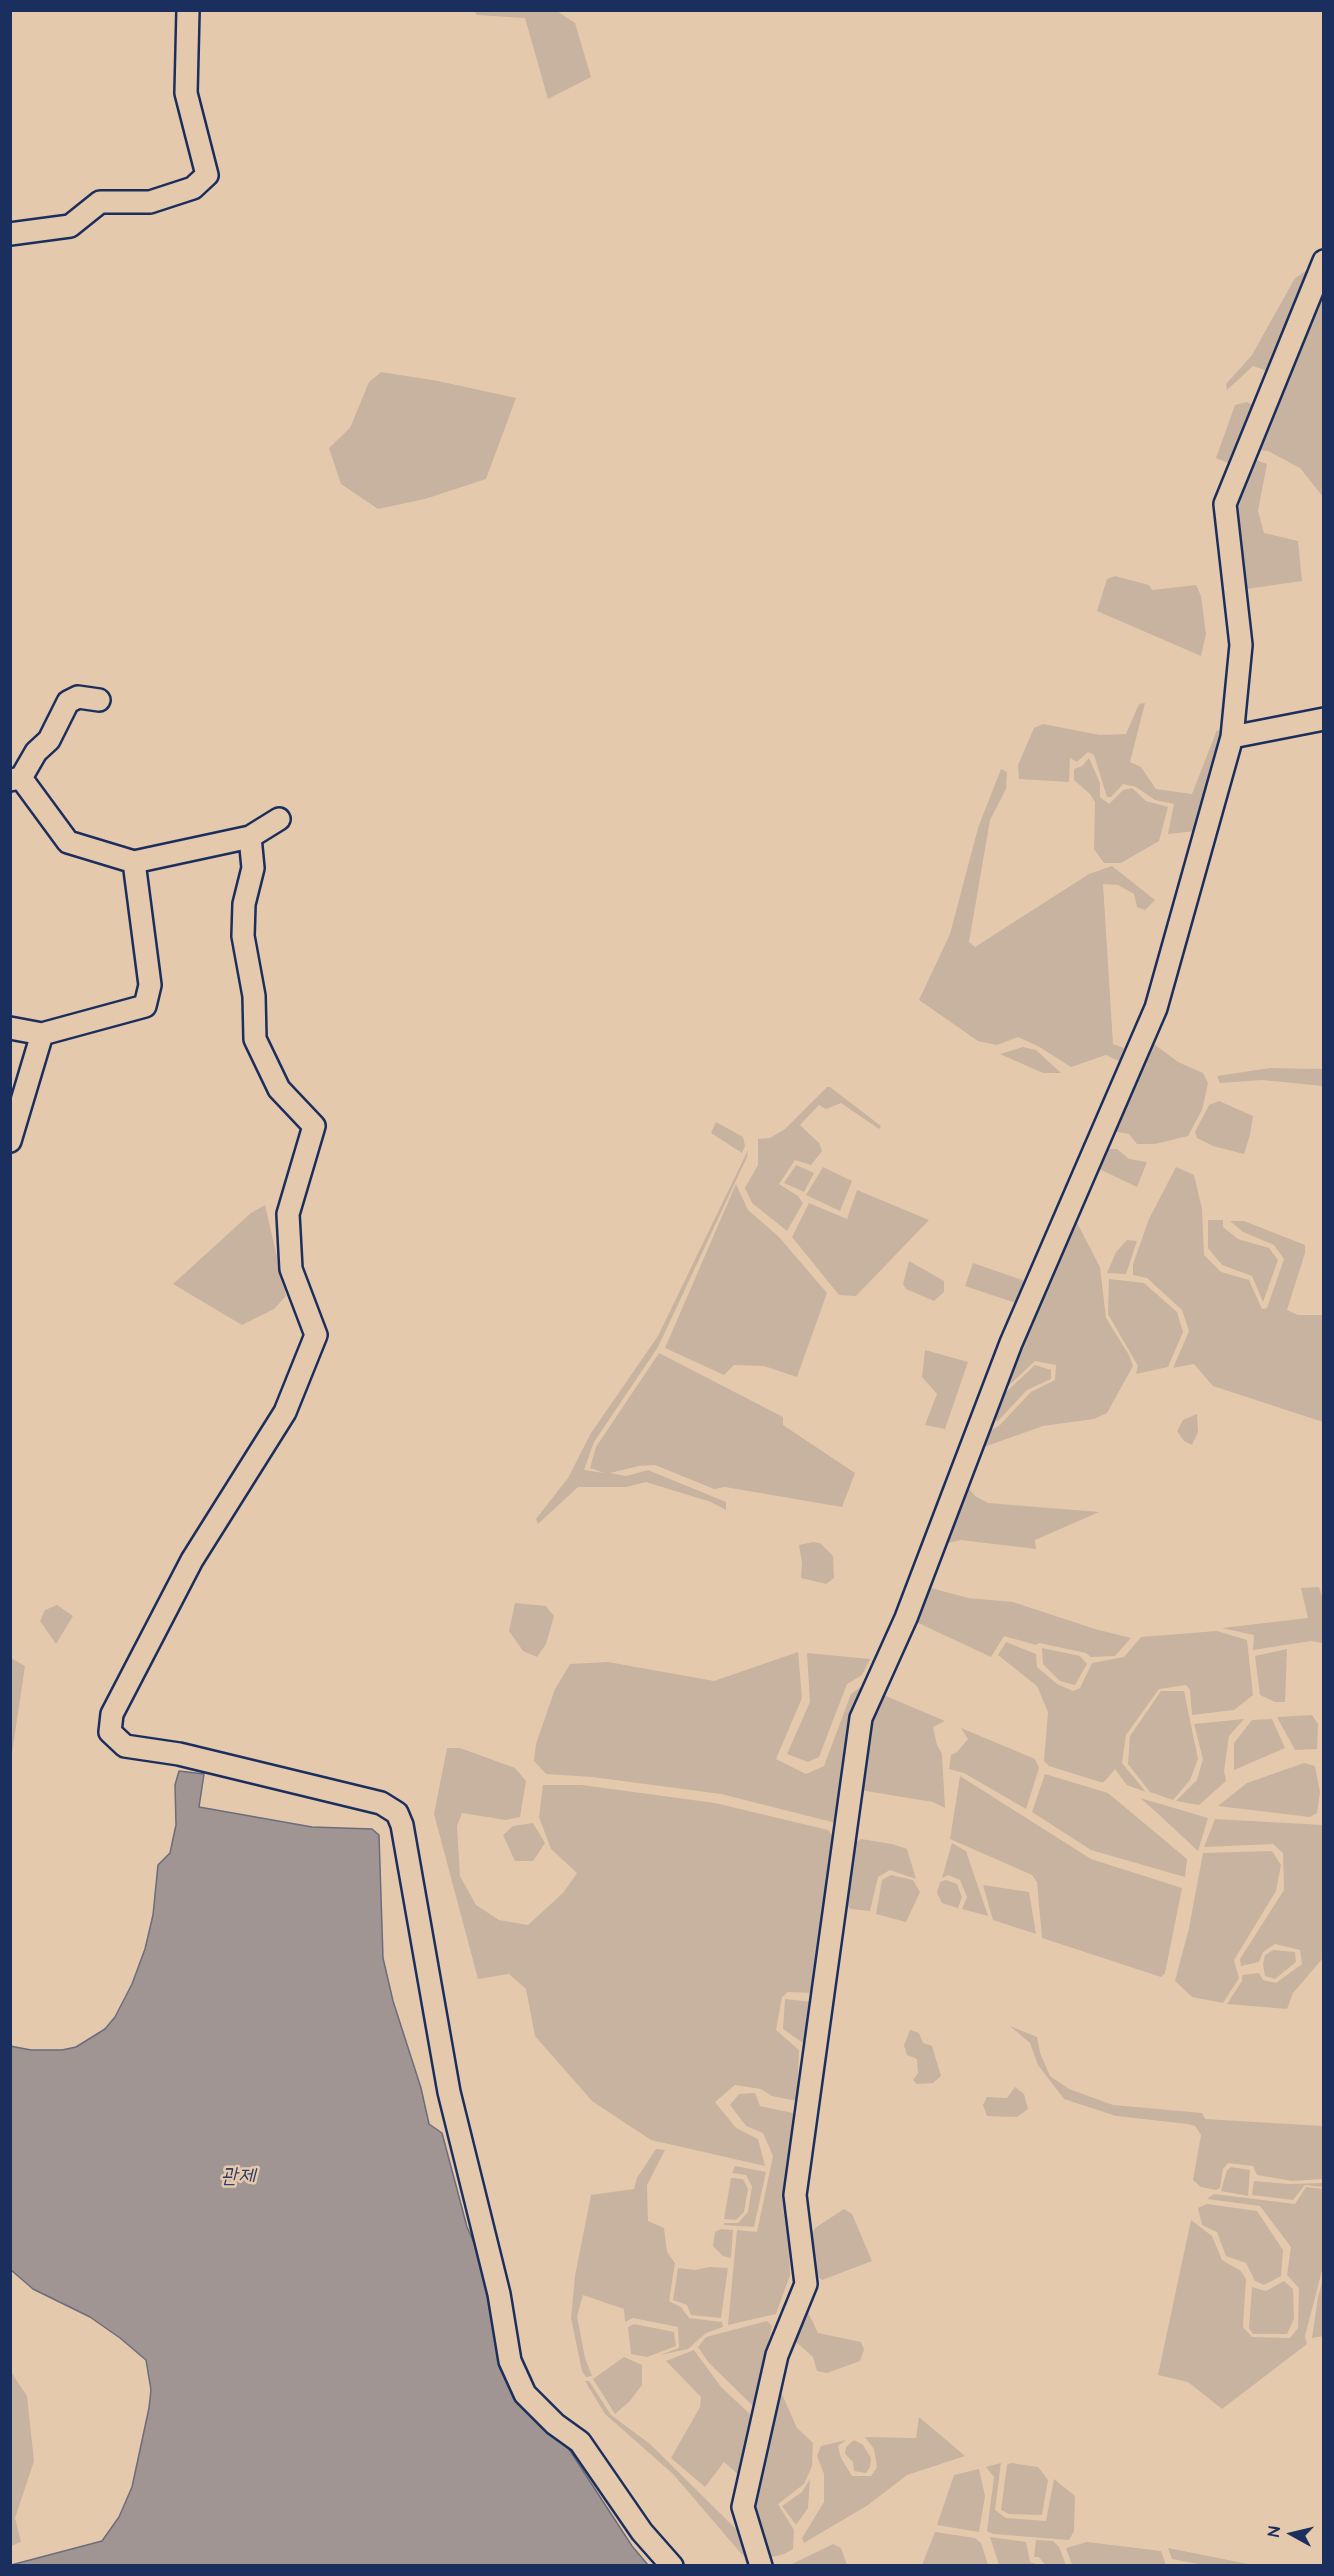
<!DOCTYPE html>
<html>
<head>
<meta charset="utf-8">
<style>
  body { margin:0 }
  #map { position:relative; width:1334px; height:2576px; overflow:hidden; background:#e5c9ac; font-family:"Architects Daughter",sans-serif }
  canvas { display:block }
  .frame { position:absolute; inset:0; border:12px solid #1b2f5e; pointer-events:none }
  .north { position:absolute; left:1262px; top:2504px; width:60px; height:60px; -webkit-text-stroke:4px #e5c9ac; paint-order:stroke; rotate:278deg; font-size:16px; font-weight:700; line-height:24px; text-align:center; color:#1b2f5e }
  .north::after { content:''; display:block; margin:auto; width:21px; height:27px; background:#1b2f5e; clip-path:polygon(50% 0,100% 100%,50% 72%,0 100%) }
</style>
</head>
<body>
<div id="map">
<canvas width="1334" height="2576"></canvas>
<div class="frame"></div>
<div class="north">N</div>
</div>
<script>
const ctx = document.querySelector('canvas').getContext('2d');
ctx.lineJoin = 'round';
function fillPath(path, color) {
  ctx.fillStyle = color;
  ctx.fill(path, 'evenodd');
}
function toPath(rows) {
  const path = new Path2D();
  for (const r of rows) {
    path.moveTo(r[0], r[1]);
    for (let i = 2; i < r.length; i += 2) path.lineTo(r[i], r[i + 1]);
  }
  return path;
}
function stroke(path, color, width, dash) {
  ctx.strokeStyle = color;
  ctx.lineWidth = width;
  ctx.lineCap = dash ? 'butt' : 'round';
  ctx.setLineDash(dash || []);
  ctx.stroke(path);
}
function write(font, color, halo, rows, align = 'center') {
  ctx.font = font + ' "Architects Daughter","Poor Story",sans-serif';
  ctx.lineWidth = 5;
  ctx.setLineDash([]);
  ctx.textBaseline = 'middle';
  ctx.strokeStyle = halo;
  ctx.fillStyle = color;
  for (const [text, x, y, turn = 0] of rows) {
    ctx.save();
    ctx.translate(x, y);
    ctx.rotate((+turn || 0) * Math.PI / 180);
    ctx.textAlign = isNaN(turn) ? turn : align;
    if (halo) ctx.strokeText(text, 0, 0);
    ctx.fillText(text, 0, 0);
    ctx.restore();
  }
}
const green = toPath([
  [474,11,557,11,575,23,591,77,548,99,525,18,477,15],
  [1315,265,1273,373,1253,366,1227,390,1226,384,1252,355,1295,278],
  [1323,286,1323,497,1300,468,1268,451,1258,450],
  [381,372,438,381,516,398,486,479,425,499,378,509,341,484,329,448,350,428,369,382],
  [1247,402,1256,407,1230,464,1216,458,1235,405],
  [1256,460,1267,464,1258,511,1264,533,1298,541,1302,581,1239,590,1233,541,1237,503],
  [1115,576,1149,585,1152,590,1196,585,1201,596,1206,634,1201,656,1097,611,1107,579],
  [1145,703,1130,762,1141,767,1156,789,1192,794,1217,730,1222,733,1196,831,1168,834,1174,804,1155,800,1136,787,1123,784,1111,797,1107,797,1094,755,1088,752,1077,762,1070,758,1069,782,1019,779,1018,765,1034,728,1043,724,1100,735,1126,734,1139,704],
  [1089,758,1100,783,1100,797,1109,804,1123,790,1132,788,1146,801,1168,807,1159,841,1121,863,1104,863,1094,849,1095,802,1090,794,1074,780,1074,769,1082,766],
  [1001,769,1007,772,1006,789,990,820,969,942,975,947,1089,874,1112,866,1155,900,1145,910,1137,907,1134,894,1118,885,1103,884,1113,1044,1124,1048,1119,1061,1106,1055,1071,1067,1038,1046,1018,1037,997,1045,978,1041,919,1000,950,934,978,828],
  [1154,1044,1178,1062,1203,1073,1208,1083,1202,1110,1188,1136,1155,1144,1137,1144,1129,1134,1112,1131,1147,1050],
  [1023,1047,1036,1050,1061,1073,1043,1073,1000,1054],
  [1270,1068,1323,1069,1323,1086,1262,1080,1220,1083,1217,1076],
  [827,1087,830,1087,881,1126,879,1129,841,1103,826,1109,819,1105,800,1125,819,1143,822,1151,811,1165,795,1160,779,1184,798,1196,803,1203,787,1231,752,1203,745,1188,758,1165,758,1139,770,1138,785,1129],
  [1219,1101,1253,1116,1250,1135,1244,1154,1213,1146,1197,1138,1195,1132,1209,1105],
  [716,1122,743,1137,745,1146,742,1153,711,1133],
  [1104,1149,1117,1149,1129,1159,1147,1162,1137,1187,1095,1167],
  [748,1150,747,1157,658,1347,594,1442,584,1470,604,1473,590,1468,596,1447,659,1353,783,1417,783,1425,855,1473,842,1507,725,1487,714,1489,655,1465,639,1466,610,1473,626,1476,648,1470,726,1502,726,1510,711,1502,646,1482,626,1487,578,1487,538,1524,536,1519,568,1478,591,1433,658,1336],
  [796,1165,814,1173,804,1192,784,1183],
  [823,1167,852,1181,840,1211,806,1195],
  [1176,1167,1194,1175,1202,1209,1204,1255,1221,1272,1249,1280,1262,1309,1267,1308,1284,1259,1274,1245,1243,1232,1230,1221,1244,1221,1305,1245,1305,1253,1287,1310,1298,1315,1323,1315,1323,1422,1213,1386,1194,1364,1173,1368,1189,1331,1182,1310,1147,1278,1133,1275,1133,1264,1149,1219],
  [736,1184,748,1210,779,1237,827,1293,797,1377,764,1366,734,1365,724,1375,665,1348],
  [857,1190,929,1220,856,1296,839,1295,792,1237,809,1203,847,1219],
  [265,1205,286,1296,274,1309,242,1325,173,1284,251,1213],
  [1074,1217,1100,1267,1106,1318,1129,1355,1133,1366,1107,1413,1094,1419,1043,1426,981,1448,988,1432,1000,1425,1031,1392,1055,1380,1056,1365,1035,1361,1002,1392],
  [1208,1220,1223,1220,1223,1227,1238,1239,1269,1248,1278,1260,1263,1302,1252,1276,1222,1265,1208,1248],
  [1127,1240,1137,1241,1126,1274,1107,1273,1116,1252],
  [909,1261,944,1281,944,1292,934,1301,906,1289,903,1284],
  [973,1263,1028,1282,1019,1304,965,1286],
  [1109,1279,1144,1283,1177,1312,1183,1332,1168,1367,1136,1374,1138,1366,1108,1314],
  [925,1350,968,1362,945,1429,925,1425,937,1394,922,1377],
  [1035,1365,1051,1370,1051,1379,1027,1390,997,1422,994,1413,1004,1394],
  [1197,1414,1198,1432,1192,1445,1184,1441,1177,1431,1183,1420],
  [966,1485,975,1496,988,1503,1099,1512,1035,1540,1036,1549,961,1540,944,1544],
  [813,1542,820,1543,833,1556,834,1578,826,1584,801,1578,802,1563,799,1545],
  [931,1575,931,1588,968,1598,1013,1602,1095,1629,1131,1638,1115,1656,1091,1657,1086,1653,1039,1643,1036,1645,1004,1636,991,1657,914,1621],
  [1319,1587,1323,1599,1323,1643,1311,1641,1253,1650,1254,1635,1222,1628,1308,1618,1301,1588],
  [515,1603,546,1606,554,1616,546,1644,537,1657,523,1651,509,1631],
  [57,1605,73,1616,56,1644,40,1621,45,1610],
  [1217,1631,1247,1640,1253,1695,1234,1710,1192,1715,1190,1690,1186,1685,1159,1689,1126,1735,1122,1763,1146,1792,1127,1785,1115,1769,1104,1782,1100,1782,1049,1766,1044,1761,1048,1712,1037,1686,998,1655,1006,1642,1036,1654,1037,1667,1057,1684,1073,1691,1080,1688,1092,1663,1124,1657,1141,1637],
  [1042,1648,1080,1656,1087,1664,1075,1685,1060,1681,1043,1664],
  [1287,1649,1285,1702,1275,1702,1260,1695,1255,1656],
  [798,1652,802,1698,776,1759,806,1774,824,1766,851,1694,862,1686,848,1733,836,1823,721,1794,592,1777,546,1774,534,1761,536,1744,555,1689,570,1664,608,1662,714,1681],
  [807,1653,870,1659,862,1675,847,1684,819,1757,808,1762,787,1754,810,1702],
  [11,1658,25,1666,11,1760],
  [1161,1691,1184,1691,1198,1759,1190,1780,1173,1800,1150,1792,1128,1764,1130,1736],
  [879,1693,945,1721,933,1727,937,1745,942,1754,945,1808,933,1802,860,1790,867,1719],
  [1312,1715,1318,1724,1317,1749,1295,1750,1277,1717],
  [1244,1719,1229,1736,1224,1771,1226,1781,1199,1805,1176,1801,1197,1780,1203,1759,1194,1724],
  [1272,1719,1285,1748,1234,1770,1234,1743,1252,1720],
  [961,1728,1035,1759,1039,1768,1026,1809,964,1773,949,1769,951,1755,957,1752,968,1739],
  [447,1748,460,1748,515,1768,526,1781,520,1817,506,1820,462,1813,457,1826,460,1876,476,1905,499,1920,528,1925,563,1893,577,1873,551,1849,539,1817,543,1785,582,1785,715,1803,828,1830,836,1840,816,1993,788,1992,782,1997,776,2030,799,2050,797,2101,772,2096,761,2089,735,2085,715,2102,736,2128,758,2139,765,2166,651,2140,592,2101,535,2036,526,1989,509,1974,478,1979,434,1814],
  [1304,1763,1315,1766,1320,1792,1317,1813,1310,1817,1218,1806,1247,1783],
  [1045,1774,1108,1793,1187,1859,1185,1877,1091,1850,1032,1812],
  [960,1776,1091,1859,1182,1888,1165,1973,1161,1977,1042,1938,1037,1882,1032,1875,950,1839],
  [1140,1798,1208,1818,1198,1851,1155,1811],
  [1215,1819,1323,1825,1323,1958,1293,1993,1287,2009,1227,2004,1242,1981,1242,1975,1259,1973,1263,1980,1276,1983,1302,1964,1300,1950,1275,1944,1263,1952,1259,1962,1241,1966,1240,1959,1284,1890,1283,1853,1273,1844,1204,1847],
  [533,1823,545,1843,533,1861,515,1861,503,1835,513,1826],
  [861,1839,892,1844,907,1849,916,1879,890,1870,878,1877,870,1911,851,1909,847,1906,854,1844],
  [952,1843,966,1851,988,1916,962,1909,967,1897,960,1880,948,1875,942,1878],
  [1272,1851,1281,1865,1276,1891,1234,1960,1239,1978,1223,2003,1192,1997,1175,1981,1189,1928,1203,1853],
  [891,1875,913,1880,920,1892,906,1922,876,1914,882,1880],
  [946,1880,957,1884,962,1897,958,1908,942,1903,937,1893,940,1882],
  [983,1885,1029,1892,1036,1934,993,1920],
  [1273,1950,1295,1952,1296,1962,1275,1979,1265,1976,1263,1964,1265,1955],
  [785,1999,812,2002,806,2045,783,2029],
  [1010,2026,1037,2037,1040,2053,1050,2076,1069,2089,1113,2105,1202,2113,1205,2119,1323,2126,1323,2179,1292,2181,1257,2175,1253,2166,1228,2163,1223,2169,1220,2188,1216,2190,1201,2187,1193,2180,1201,2135,1195,2126,1188,2124,1116,2116,1064,2099,1038,2065,1030,2043],
  [910,2030,919,2033,923,2043,932,2046,941,2076,933,2083,917,2084,913,2080,918,2073,917,2059,907,2055,904,2045],
  [1015,2087,1024,2094,1028,2109,1017,2117,987,2116,983,2105,987,2097,1007,2098],
  [755,2093,760,2106,793,2113,797,2117,787,2192,790,2275,776,2314,728,2325,737,2230,757,2232,773,2156,763,2133,746,2126,730,2105,739,2094],
  [656,2149,665,2150,647,2185,648,2221,664,2228,667,2252,675,2263,669,2301,681,2307,689,2318,722,2322,723,2327,706,2333,688,2349,660,2355,679,2348,678,2327,633,2318,625,2322,624,2309,583,2295,577,2316,585,2358,592,2376,586,2377,582,2371,571,2318,575,2276,591,2195,634,2189,637,2178],
  [735,2166,766,2172,754,2227,724,2225,724,2223,738,2223,748,2212,752,2186,746,2175,732,2173],
  [1231,2167,1250,2170,1248,2196,1221,2191,1227,2170],
  [731,2178,743,2179,748,2189,744,2212,736,2220,724,2219],
  [1254,2181,1289,2184,1323,2183,1323,2187,1305,2185,1293,2200,1252,2195],
  [1306,2187,1324,2189,1323,2267,1305,2336,1307,2344,1222,2409,1188,2382,1158,2375,1191,2220,1212,2236,1222,2260,1241,2271,1246,2279,1243,2327,1252,2337,1290,2338,1298,2328,1299,2288,1287,2275,1291,2247,1260,2206,1207,2199,1214,2194,1295,2204],
  [1207,2204,1257,2211,1283,2250,1281,2276,1264,2285,1255,2281,1246,2263,1226,2256,1217,2232,1202,2225,1198,2208],
  [844,2209,852,2214,872,2261,822,2280,816,2275,808,2242,815,2228],
  [721,2229,733,2230,731,2258,723,2256,713,2246,715,2232],
  [710,2267,728,2268,721,2318,691,2315,687,2305,673,2300,678,2268,695,2270],
  [1323,2279,1323,2336,1312,2338,1318,2297],
  [1284,2281,1293,2289,1294,2319,1287,2334,1253,2334,1249,2328,1252,2287,1266,2291],
  [806,2308,818,2333,861,2342,864,2349,860,2361,827,2373,817,2371,813,2357,796,2342,796,2329],
  [767,2321,772,2326,757,2391,756,2409,709,2363,698,2347,706,2337],
  [634,2324,674,2332,676,2346,647,2357,631,2354,628,2327],
  [694,2350,721,2387,751,2415,741,2477,724,2462,705,2487,671,2458,700,2407,701,2397,666,2361],
  [624,2357,642,2365,642,2385,629,2402,615,2414,593,2379],
  [783,2371,781,2392,797,2428,813,2443,812,2466,804,2484,778,2504,794,2530,793,2549,784,2554,764,2559,750,2504],
  [11,2372,27,2396,34,2461,15,2518,21,2542,11,2546],
  [585,2381,589,2381,611,2415,650,2444,740,2533,753,2565,746,2565,745,2558,673,2474,605,2414],
  [919,2417,965,2456,907,2475,868,2505,804,2543,802,2538,824,2502,824,2474,817,2456,821,2446,846,2440,838,2446,841,2458,852,2476,871,2476,877,2467,874,2449,865,2437,916,2438],
  [854,2440,863,2445,871,2458,870,2467,866,2473,854,2471,853,2462,845,2454,846,2447],
  [1001,2463,995,2510,1006,2518,1046,2521,1054,2479,1075,2496,1074,2531,1069,2540,993,2534,987,2531,994,2477,986,2467],
  [1011,2463,1038,2467,1048,2480,1042,2515,1009,2514,1001,2510,1007,2465],
  [979,2469,985,2496,979,2532,937,2525,954,2475],
  [810,2479,808,2508,796,2525,782,2506,802,2492],
  [935,2532,975,2538,981,2543,988,2565,922,2565],
  [990,2537,1026,2542,1030,2562,1038,2565,999,2565],
  [1036,2540,1053,2541,1059,2547,1066,2565,1045,2565,1039,2557,1034,2557],
  [1087,2542,1161,2551,1166,2565,1072,2565,1066,2548],
  [833,2544,841,2548,847,2565,790,2565],
  [1168,2548,1253,2565,1226,2564,1203,2565,1172,2559]
]);
const water = toPath([
  [179,1771,204,1774,199,1807,312,1827,372,1829,379,1835,383,1958,393,2001,421,2088,429,2124,442,2133,467,2227,485,2268,523,2403,533,2418,561,2437,632,2546,648,2565,11,2565,102,2541,119,2517,132,2487,149,2408,151,2390,146,2360,120,2338,90,2317,33,2289,11,2270,10,2046,31,2050,62,2050,76,2047,105,2029,115,2017,132,1984,145,1949,153,1915,158,1865,170,1853,176,1825,175,1785,179,1771]
]);
const minor = toPath([
  [10,234,70,226,100,202,150,202,193,188,207,175,186,93,188,10],
  [1232,737,1324,719],
  [21,778,36,752,49,740,68,702,78,697,99,700],
  [10,780,21,778,68,842,134,862,250,837,279,819],
  [250,837,253,868,244,904,243,936,254,996,255,1039,279,1089,314,1126,288,1214,291,1269,316,1335,285,1412,192,1560,112,1714,110,1732,125,1746,179,1754,381,1803,397,1813,402,1825,449,2092,499,2294,510,2361,525,2394,555,2424,580,2442,642,2532,672,2566],
  [10,1028,42,1034],
  [10,1141,42,1034,145,1006,150,985,134,862],
  [761,2566,743,2507,777,2355,806,2284,795,2195,861,1718,906,1618,1011,1343,1156,1008,1232,737,1241,645,1225,504,1324,261]
]);
const waterNames = [
  ["관제",238,2178]
];
fillPath(green, '#c8b3a0');
fillPath(water, '#a09592');
stroke(water, '#6b6c7d', 1.5);
stroke(minor, '#1b2f5e', 26);
stroke(minor, '#e5c9ac', 21);
write('italic 21px', '#2f3e66', '#e5c9ac', waterNames);
</script>
</body>
</html>
